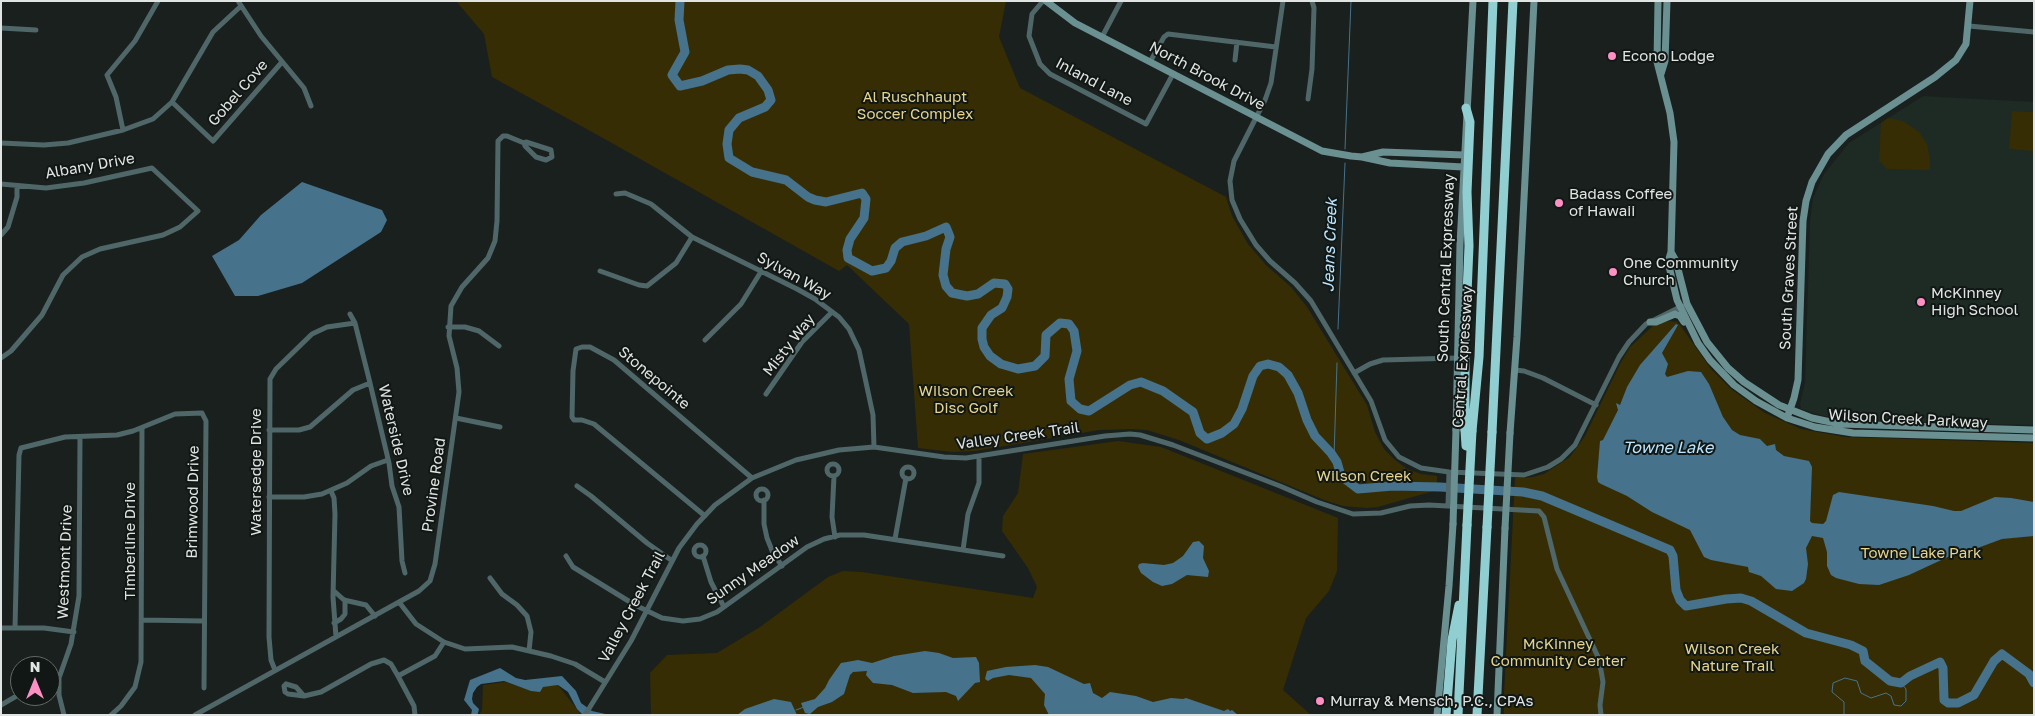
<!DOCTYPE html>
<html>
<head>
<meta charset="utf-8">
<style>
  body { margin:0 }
  #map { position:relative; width:2035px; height:716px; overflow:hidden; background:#1a201d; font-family:"Golos Text",sans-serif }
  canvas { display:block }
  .frame { position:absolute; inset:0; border:2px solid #e0e4e2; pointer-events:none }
  .north { position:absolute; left:10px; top:656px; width:50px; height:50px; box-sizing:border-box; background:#111714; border:1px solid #646966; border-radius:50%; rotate:0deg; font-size:14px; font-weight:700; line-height:20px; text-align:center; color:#e0e4e2 }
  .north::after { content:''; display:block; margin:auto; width:18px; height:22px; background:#fc8fc3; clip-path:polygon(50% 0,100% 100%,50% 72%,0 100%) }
</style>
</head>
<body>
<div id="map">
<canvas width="2035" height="716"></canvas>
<div class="frame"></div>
<div class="north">N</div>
</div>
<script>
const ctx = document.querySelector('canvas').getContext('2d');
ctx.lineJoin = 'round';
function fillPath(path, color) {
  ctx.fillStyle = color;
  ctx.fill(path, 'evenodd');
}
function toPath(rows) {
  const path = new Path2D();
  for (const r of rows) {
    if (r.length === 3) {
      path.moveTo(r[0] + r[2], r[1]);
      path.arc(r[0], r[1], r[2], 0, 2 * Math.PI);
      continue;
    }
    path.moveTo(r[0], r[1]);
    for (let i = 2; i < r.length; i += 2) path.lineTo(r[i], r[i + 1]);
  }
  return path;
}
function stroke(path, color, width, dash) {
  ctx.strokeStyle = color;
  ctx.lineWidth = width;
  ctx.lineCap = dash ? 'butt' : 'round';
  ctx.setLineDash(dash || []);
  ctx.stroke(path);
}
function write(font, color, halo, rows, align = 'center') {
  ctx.font = font + ' "Golos Text",sans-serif';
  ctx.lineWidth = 4;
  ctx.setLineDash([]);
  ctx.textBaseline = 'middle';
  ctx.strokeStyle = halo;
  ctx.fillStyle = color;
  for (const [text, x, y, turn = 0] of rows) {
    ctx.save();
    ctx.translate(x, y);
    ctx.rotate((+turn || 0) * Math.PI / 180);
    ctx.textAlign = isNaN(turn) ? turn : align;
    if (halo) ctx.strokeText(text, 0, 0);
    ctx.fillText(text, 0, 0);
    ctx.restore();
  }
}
const built = toPath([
  [1923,96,2034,102,2034,425,1856,421,1824,416,1801,409,1800,404,1805,383,1810,222,1813,198,1824,174,1849,143]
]);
const green = toPath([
  [456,1,1006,1,999,37,1020,88,1226,197,1232,216,1248,244,1266,265,1291,287,1307,307,1367,405,1375,432,1384,449,1395,460,1407,469,1421,474,1437,476,1437,490,1378,507,1367,508,1343,506,1324,500,1179,440,1147,430,1132,429,1099,430,975,451,952,452,918,448,909,324,847,265,839,271,594,133,492,77,484,34],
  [2012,111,2034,112,2034,151,2009,149],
  [1888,118,1903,121,1919,132,1927,144,1930,159,1930,170,1887,169,1879,161,1881,123],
  [1670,321,1677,322,1680,325,1711,369,1731,389,1765,413,1801,429,1845,437,2034,443,2034,715,1504,715,1504,694,1515,478,1533,477,1544,474,1570,457,1585,436,1621,362,1630,347,1655,324],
  [1118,441,1161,447,1338,518,1337,571,1329,591,1306,618,1283,690,1311,715,651,715,650,673,667,655,717,653,760,627,828,577,843,571,862,572,1033,598,1037,587,1028,568,1002,531,1003,516,1018,493,1023,454],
  [505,682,523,688,558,685,580,713,579,715,479,715,482,710,483,685]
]);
const water = toPath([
  [302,182,382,210,387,220,381,232,302,283,258,296,235,296,212,256,239,240,261,215],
  [1676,324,1678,325,1662,353,1668,364,1665,374,1667,377,1688,371,1701,372,1709,384,1723,417,1732,430,1740,435,1760,439,1767,446,1775,444,1776,450,1784,456,1809,461,1812,467,1810,521,1812,523,1823,524,1826,521,1833,495,1839,492,1933,506,1954,511,1961,511,1995,497,2011,498,2034,502,2034,536,2002,539,1956,556,1950,556,1909,575,1879,585,1859,584,1836,578,1831,575,1827,566,1827,552,1823,538,1812,536,1806,548,1808,564,1806,579,1804,583,1792,591,1776,589,1761,576,1749,572,1748,567,1711,560,1704,557,1690,530,1652,512,1627,496,1601,484,1598,482,1597,477,1600,441,1603,440,1618,410,1616,403,1620,405,1627,387,1640,365],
  [1199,541,1204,546,1203,558,1209,571,1208,577,1187,575,1172,584,1162,586,1153,582,1141,573,1138,567,1139,564,1143,563,1164,565,1173,563,1183,556,1193,542],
  [925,651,939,653,953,658,976,657,979,663,980,682,975,683,958,701,956,696,946,692,913,693,892,685,873,683,866,675,867,671,853,672,850,675,844,694,832,702,818,707,810,714,805,713,801,703,815,699,825,688,829,680,841,663,858,660,872,663,894,656],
  [1035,665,1048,667,1084,684,1090,683,1093,693,1102,698,1110,692,1136,696,1153,702,1171,698,1183,699,1186,698,1224,711,1228,709,1230,711,1232,710,1238,715,1049,715,1044,705,1045,694,1031,678,1009,675,993,678,988,681,985,679,987,671,1006,667],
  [500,668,516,678,525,680,562,676,576,691,581,703,592,711,610,715,583,715,577,709,568,692,558,685,543,687,540,692,531,691,504,681,481,684,477,687,473,693,472,699,473,703,479,709,478,713,477,715,471,715,472,710,464,700,470,680],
  [774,699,791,702,797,715,737,715,745,709]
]);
const stream = toPath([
  [1345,149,1351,1],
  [1338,329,1345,163],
  [1334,457,1337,363],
  [796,710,804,707],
  [1844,715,1844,702,1832,692,1833,683,1845,678,1857,681,1861,693,1871,698,1886,693,1891,696,1894,705,1901,706,1906,701,1906,689,1901,683]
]);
const river = toPath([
  [680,1,679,20,685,52,672,75,680,86,702,81,728,70,740,69,748,70,758,76,768,90,771,100,765,107,739,118,729,130,727,144,729,158,752,172,786,180,808,197,815,200,826,202,862,193,866,199,864,218,850,239,847,250,848,258,872,271,886,268,891,261,895,248,902,242,926,236,946,227,950,237,946,249,943,275,946,286,952,293,967,296,978,294,994,283,1005,284,1008,289,1007,297,1002,308,991,315,982,328,982,339,984,347,990,356,1001,364,1018,369,1035,366,1045,356,1046,335,1060,323,1069,324,1074,331,1077,351,1069,379,1071,401,1080,409,1089,411,1130,385,1141,382,1163,391,1193,412,1200,433,1207,439,1222,433,1234,424,1242,409,1253,376,1260,366,1268,364,1279,367,1288,375,1298,393,1307,420,1315,436,1331,453,1337,462,1341,476,1358,489,1393,486,1440,487,1523,492,1542,496,1670,550,1673,556,1676,590,1680,600,1686,606,1726,599,1741,598,1751,601,1806,633,1851,645,1863,651,1865,661,1890,681,1901,683,1910,676,1940,662,1943,668,1944,700,1948,703,1958,703,1974,695,1994,661,2002,654,2029,674,2034,683]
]);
const street = toPath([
  [238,1,261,36,304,88,311,106],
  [1043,1,1032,14,1029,36,1040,64,1050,74,1146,124,1173,74],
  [1283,1,1271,83,1265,100,1234,161,1230,181,1232,200,1240,219,1256,245,1270,261,1295,283,1311,301,1371,401,1385,440,1399,457,1421,468,1449,472,1524,475,1548,467,1561,459,1575,445,1619,357,1629,342,1646,324,1682,306],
  [1969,26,2034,32],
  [1,28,36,30],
  [1102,37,1121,1],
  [1235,60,1237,42],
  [1150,62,1164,37,1168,34,1276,47],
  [1308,99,1312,69,1314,8,1312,1],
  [172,102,213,141,282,62],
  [123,130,116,97,107,75,135,41,158,1],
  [526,142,551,150,552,157,546,160,536,157,525,146,524,143,526,142],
  [1,143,44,145,68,143,123,130,153,119,172,102,213,32,241,6],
  [1,184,46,188,84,183,152,168,198,211,180,227,163,235,100,249,82,257,63,275,42,315,11,351,1,358],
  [616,194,625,193,651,204,692,237,797,289,815,299,839,317,849,329,859,350,873,415,874,447],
  [1,235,8,227,17,197,17,187],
  [600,271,639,285,647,286,676,263,692,237],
  [350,314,355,323,370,383,389,463,392,486,399,507,402,561,405,573],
  [448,327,465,327,479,331,499,346],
  [705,340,741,304,762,270],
  [1515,370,1524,371,1543,378,1596,405],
  [1354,373,1370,364,1383,360,1457,358],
  [766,394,802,342,832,312],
  [456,418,500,427],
  [269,430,299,430,310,427,353,390,370,383],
  [833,470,6],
  [908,473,6],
  [834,476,832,517,835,537],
  [577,486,591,496,647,543,671,560],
  [762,495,6],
  [331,491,334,498,335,514,333,597,336,637],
  [269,497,304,497,322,494,347,483,371,466,388,460],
  [764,500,764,524,767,538,773,553,782,566],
  [1448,505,1449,472],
  [705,516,594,424,582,420,574,420,572,417,573,371,576,349,582,347,590,347,614,360,752,478],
  [895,539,906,478],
  [700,551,6],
  [963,550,968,514,979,483,979,457],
  [566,556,573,567,635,605,662,618,683,621,700,619,717,612,807,547,824,539,840,535,864,535,1003,556],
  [703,556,711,582,724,607],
  [490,578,502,594,517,605,527,616,531,632,529,651],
  [334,591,344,600,366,605,375,616],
  [399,602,416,624,444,642,465,649,512,647,551,656,575,664,605,682],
  [142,620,204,621],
  [334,623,341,619,345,614,345,600],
  [1,628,44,628,74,632],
  [15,628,19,455,21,448,65,437,117,435,133,431,175,414,202,413,206,421,204,688],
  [275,670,271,660,269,637,270,379,276,369,312,334,327,327,355,323],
  [398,676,435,656,444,642],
  [50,680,59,678],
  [286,684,296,687,304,696,288,694,285,692,284,686,286,684],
  [304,696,321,692,371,664,384,660,391,664,398,676,414,706,415,715],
  [1,705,20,694],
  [64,715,59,695,59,678,71,644,79,596,80,437],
  [111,715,121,706,135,687,141,662,142,428],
  [195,715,399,602,419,591,430,581,435,564,459,392,457,368,449,336,451,306,462,287,488,258,495,241,497,221,498,141,503,136,507,136,524,143],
  [585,715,631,641,679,548,697,524,715,505,752,478,796,460,839,450,874,447,944,457,966,458,1105,436,1130,434,1140,435,1173,445,1280,486,1317,502,1353,514,1381,513,1410,506,1429,505,1539,511,1544,517,1557,569,1599,659,1603,682,1600,705,1601,715]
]);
const secondary = toPath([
  [1046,1,1075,23,1322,151,1351,156,1362,157,1383,152,1464,155],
  [1658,1,1657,62,1670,113,1674,142,1671,252,1668,262,1677,300,1698,343,1710,360,1734,385,1756,401,1787,418,1815,427,1853,433,2034,438],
  [1661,74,1665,61,1667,1],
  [1362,157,1390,163,1463,167],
  [1671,252,1676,261,1687,304,1707,342,1728,368,1744,382,1779,405,1812,418,1840,424,2034,430],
  [1650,322,1656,322,1675,314,1680,316,1684,322],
  [1787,418,1794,398,1798,380,1803,221,1806,201,1812,182,1828,154,1846,135,1935,77,1956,60,1966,44,1970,1],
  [1456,430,1460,244,1473,1],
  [1510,433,1517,337,1534,1],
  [1437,715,1449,586,1453,524],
  [1497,715,1505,528]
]);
const highway = toPath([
  [1465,430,1465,341,1469,246,1467,192,1470,122,1466,108],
  [1472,431,1479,357,1493,1],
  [1492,432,1513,1],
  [1446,715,1452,640,1459,605],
  [1458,715,1467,525],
  [1477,715,1487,527]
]);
const secondaryBridge = toPath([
  [1453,524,1456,430],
  [1505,528,1510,433]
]);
const highwayBridge = toPath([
  [1465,430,1466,446],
  [1467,525,1472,431],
  [1487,527,1492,432]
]);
const markers = [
  [1612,56,5,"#fc8fc3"],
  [1559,203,5,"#fc8fc3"],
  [1613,272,5,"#fc8fc3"],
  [1921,302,5,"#fc8fc3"],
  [1320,701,5,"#fc8fc3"]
];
const poiNames = [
  ["Econo Lodge",1622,56],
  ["Badass Coffee",1569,194],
  ["of Hawaii",1569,211],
  ["One Community",1623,263],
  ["Church",1623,280],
  ["McKinney",1931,293],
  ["High School",1931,310],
  ["Murray & Mensch, P.C., CPAs",1330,701]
];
const streetNames = [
  ["North Brook Drive",1207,76,28],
  ["Inland Lane",1094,82,28],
  ["Gobel Cove",238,93,-49],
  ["Albany Drive",90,166,-10],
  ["South Central Expressway",1446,268,-88],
  ["Sylvan Way",794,276,29],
  ["South Graves Street",1789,278,-87],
  ["Misty Way",789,345,-52],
  ["Central Expressway",1463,357,-86],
  ["Stonepointe",654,378,40],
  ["Wilson Creek Parkway",1908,419,3],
  ["Valley Creek Trail",1018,436,-8],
  ["Waterside Drive",396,440,77],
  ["Watersedge Drive",256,472,-90],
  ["Provine Road",434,485,-82],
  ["Brimwood Drive",193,502,-89],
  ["Timberline Drive",130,541,-90],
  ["Westmont Drive",65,562,-88],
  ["Sunny Meadow",753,570,-35],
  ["Valley Creek Trail",632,607,-62]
];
const parkNames = [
  ["Al Ruschhaupt",915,97],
  ["Soccer Complex",915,114],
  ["Wilson Creek",966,391],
  ["Disc Golf",966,408],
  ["Wilson Creek",1364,476],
  ["Towne Lake Park",1921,553],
  ["McKinney",1558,644],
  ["Community Center",1558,661],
  ["Wilson Creek",1732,649],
  ["Nature Trail",1732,666]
];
const waterNames = [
  ["Jeans Creek",1330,245,-88],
  ["Towne Lake",1668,448]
];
fillPath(built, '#1e2a24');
fillPath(green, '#372d04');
fillPath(water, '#46728b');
stroke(stream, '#46728b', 1);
stroke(river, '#46728b', 9);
stroke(street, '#4f6768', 5);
stroke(secondary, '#6a9092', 7);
stroke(highway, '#91ced1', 9);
stroke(secondaryBridge, '#6a9092', 7);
stroke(highwayBridge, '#91ced1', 9);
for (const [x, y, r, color] of markers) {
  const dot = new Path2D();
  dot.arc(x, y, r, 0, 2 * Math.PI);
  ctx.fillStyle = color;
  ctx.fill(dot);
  stroke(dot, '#111714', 2);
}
write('15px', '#e0e4e2', '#111714', poiNames, 'left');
write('15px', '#e0e4e2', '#111714', streetNames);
write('15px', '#e6d48d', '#111714', parkNames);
write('italic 16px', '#bce6ff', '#111714', waterNames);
</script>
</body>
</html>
